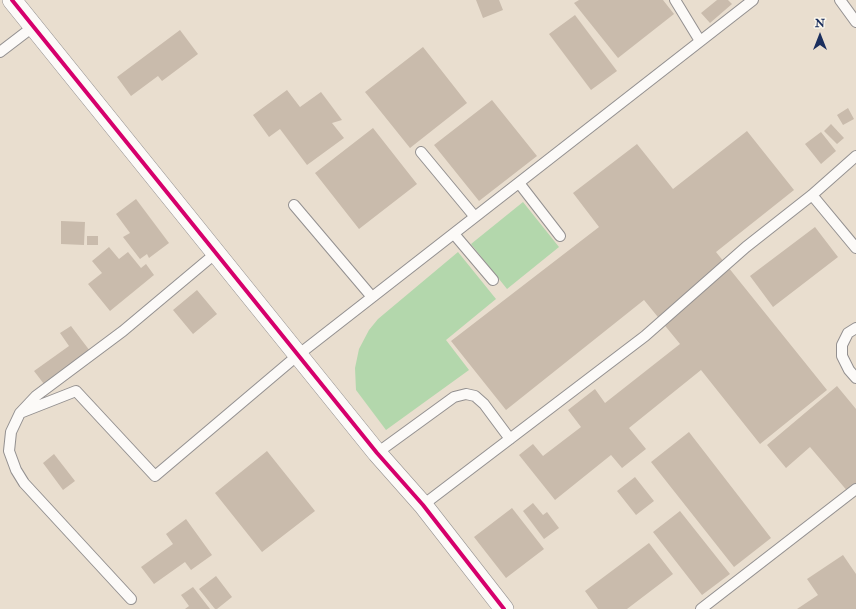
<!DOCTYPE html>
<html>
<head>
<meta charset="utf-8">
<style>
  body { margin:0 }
  #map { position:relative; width:856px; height:609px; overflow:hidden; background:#e9decf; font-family:"IM FELL Double Pica",serif }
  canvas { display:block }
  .north { position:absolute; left:800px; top:16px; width:40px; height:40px; -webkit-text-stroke:3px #fbf7ec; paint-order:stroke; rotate:0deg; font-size:11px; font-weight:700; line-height:16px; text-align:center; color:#1b2f5e }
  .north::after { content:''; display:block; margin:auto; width:14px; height:18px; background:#1b2f5e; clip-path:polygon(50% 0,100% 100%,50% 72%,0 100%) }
</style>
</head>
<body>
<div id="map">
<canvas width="856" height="609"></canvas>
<div class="north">N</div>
</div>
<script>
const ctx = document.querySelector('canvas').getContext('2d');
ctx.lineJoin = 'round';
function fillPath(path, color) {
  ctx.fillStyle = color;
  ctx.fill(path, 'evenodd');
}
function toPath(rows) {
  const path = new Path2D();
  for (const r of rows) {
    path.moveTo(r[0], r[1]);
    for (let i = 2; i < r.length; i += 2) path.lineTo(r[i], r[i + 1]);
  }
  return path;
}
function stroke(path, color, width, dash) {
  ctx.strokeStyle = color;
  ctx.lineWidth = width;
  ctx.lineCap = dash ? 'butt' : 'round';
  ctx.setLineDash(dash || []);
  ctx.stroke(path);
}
const green = toPath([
  [523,202,559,247,507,289,471,244],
  [458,252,496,299,446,340,469,370,386,430,356,390,355,368,359,349,369,330,378,319]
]);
const building = toPath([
  [476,0,499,0,503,10,483,18],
  [579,0,663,0,674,14,618,58,574,3],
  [717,0,728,0,732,4,710,23,701,13],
  [575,15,617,71,591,90,549,34],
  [180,30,198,54,162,81,158,76,131,96,117,77],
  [423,47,467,103,410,148,365,92],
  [287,90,300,107,321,92,342,120,332,123,344,138,307,165,280,129,269,137,253,115],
  [492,100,537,156,479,201,434,145],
  [848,108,854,119,843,125,837,115],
  [831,124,844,138,837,144,824,131],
  [373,128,417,184,359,229,315,173],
  [747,131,794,190,716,252,827,390,760,444,701,370,629,428,646,449,622,468,611,455,555,500,519,455,533,444,543,456,581,427,568,410,595,389,605,403,680,344,644,300,506,410,451,341,599,227,573,193,637,144,673,189],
  [821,132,836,151,821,164,805,144],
  [136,199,169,243,149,258,147,254,140,259,123,237,130,233,116,214],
  [61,221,85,222,84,245,61,244],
  [815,227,838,257,773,307,750,276],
  [87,236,98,236,98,245,87,245],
  [109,247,119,259,128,252,141,268,146,264,154,275,110,311,88,284,102,273,92,261],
  [197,290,217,314,193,334,173,310],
  [71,326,90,351,44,384,34,371,69,346,60,333],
  [837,386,856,409,856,487,849,493,810,447,786,468,767,445],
  [689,432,771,538,734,567,651,462],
  [267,451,315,511,262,552,215,493],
  [54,454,75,481,63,490,43,463],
  [635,477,654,501,636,515,617,491],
  [533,503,543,515,547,512,559,528,544,539,523,511],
  [512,508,544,549,506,578,474,537],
  [680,511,730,574,702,595,653,532],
  [186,519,212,555,191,570,185,562,154,584,141,567,173,544,166,534],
  [649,543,673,574,627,609,598,609,585,591],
  [843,555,856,574,856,609,797,609,818,595,807,579],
  [216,576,232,597,217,609,215,609,199,589],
  [193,587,210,609,185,609,189,606,181,595]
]);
const lane = toPath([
  [675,0,700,41],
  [840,0,856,22],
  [0,52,34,26],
  [421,152,475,217],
  [519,183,560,236],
  [812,195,856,248],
  [294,205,372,297],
  [454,234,493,280],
  [856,328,848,333,842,345,842,356,849,370,856,378],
  [20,413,76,391,155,476,298,355,753,0],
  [377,453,454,397,466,394,475,396,484,404,510,439],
  [423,505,645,336,746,247,812,195,856,156],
  [131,599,24,483,16,470,9,451,11,432,20,413,36,396,123,331,216,253],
  [701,609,856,489]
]);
const street = toPath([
  [12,0,377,453,423,505,504,609]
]);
const cycleway = toPath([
  [12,0,377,453,423,505,504,609]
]);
fillPath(green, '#b3d7ac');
fillPath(building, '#c9bbac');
stroke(lane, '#939090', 12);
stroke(street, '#939090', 20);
stroke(lane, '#fcfaf8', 10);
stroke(street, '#fcfaf8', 19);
stroke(cycleway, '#d6006c', 4);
</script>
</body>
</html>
